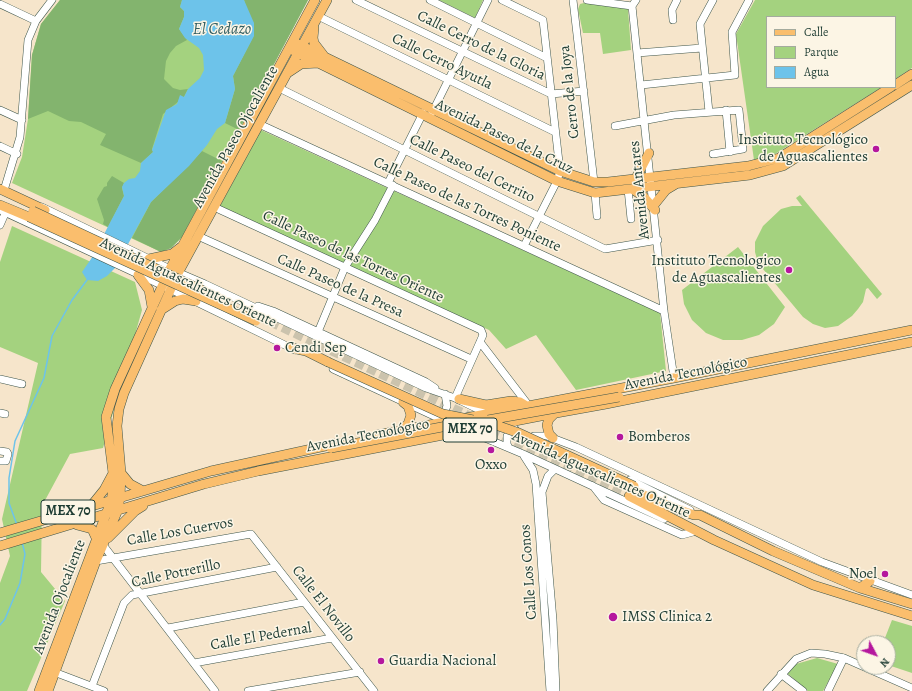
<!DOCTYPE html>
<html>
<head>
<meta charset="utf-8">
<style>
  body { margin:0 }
  #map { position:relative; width:912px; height:691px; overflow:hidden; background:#f6e5cb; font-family:Alegreya,serif }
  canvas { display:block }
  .legend { position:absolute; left:766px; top:16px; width:130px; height:72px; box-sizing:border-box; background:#fcf5e5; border:1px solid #a4ab9e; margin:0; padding:5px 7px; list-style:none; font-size:12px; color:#1f3d34 }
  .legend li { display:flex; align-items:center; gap:8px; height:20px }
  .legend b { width:20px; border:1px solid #a4ab9e }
  .north { position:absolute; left:856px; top:635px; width:40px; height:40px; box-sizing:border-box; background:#fcf5e5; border:1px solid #a4ab9e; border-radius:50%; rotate:131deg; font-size:11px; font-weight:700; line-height:16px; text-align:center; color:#1f3d34 }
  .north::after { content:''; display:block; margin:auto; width:14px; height:18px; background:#b5179e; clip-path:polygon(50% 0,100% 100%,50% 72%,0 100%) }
</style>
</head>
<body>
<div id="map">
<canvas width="912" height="691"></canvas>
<ul class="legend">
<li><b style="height:5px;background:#fabe6d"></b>Calle</li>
<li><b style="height:11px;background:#a4d27f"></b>Parque</li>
<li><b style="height:11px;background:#6dc3ea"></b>Agua</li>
</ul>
<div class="north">N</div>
</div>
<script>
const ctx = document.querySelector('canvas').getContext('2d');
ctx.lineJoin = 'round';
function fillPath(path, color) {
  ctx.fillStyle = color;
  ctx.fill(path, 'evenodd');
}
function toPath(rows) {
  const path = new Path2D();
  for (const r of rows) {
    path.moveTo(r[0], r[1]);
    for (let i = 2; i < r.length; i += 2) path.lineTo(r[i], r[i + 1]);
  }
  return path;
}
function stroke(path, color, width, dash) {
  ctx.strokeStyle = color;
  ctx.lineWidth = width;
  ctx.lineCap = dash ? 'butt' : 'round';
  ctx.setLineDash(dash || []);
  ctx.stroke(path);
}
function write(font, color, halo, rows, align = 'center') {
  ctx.font = font + ' Alegreya,serif';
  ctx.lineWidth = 3;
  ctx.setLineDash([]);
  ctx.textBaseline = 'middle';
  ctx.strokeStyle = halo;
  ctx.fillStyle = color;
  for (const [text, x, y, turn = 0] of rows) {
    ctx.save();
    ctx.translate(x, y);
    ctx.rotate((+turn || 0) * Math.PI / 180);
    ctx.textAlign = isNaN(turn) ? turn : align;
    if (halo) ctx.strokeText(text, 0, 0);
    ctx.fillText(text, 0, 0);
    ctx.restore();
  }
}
const green = toPath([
  [60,0,308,0,182,237,171,248,161,252,12,183,22,157,28,119,32,55,41,24],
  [439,0,483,0,475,18],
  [755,0,912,0,912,68,895,79,895,17,767,17,767,87,882,87,775,154,754,160,736,34],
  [584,3,628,9,631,50,603,54,600,33,583,33,578,9,580,4],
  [261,130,660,313,666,371,576,390,536,335,506,349,489,330,220,206],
  [800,195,882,294,877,299,868,288,866,289,863,302,858,309,852,316,838,326,825,328,813,324,803,317,758,263,755,252,755,242,763,226,781,209,792,206,802,206,796,198],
  [12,226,135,282,142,310,103,448,70,454,42,506,41,572,65,601,27,691,0,691,0,583,10,556,2,519,38,363,0,347,0,262],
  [738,247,785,307,774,324,759,335,742,340,723,340,706,333,692,320,684,304,682,290],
  [892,620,912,626,912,673,888,665,888,643,883,643],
  [817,658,838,664,823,691,808,691,787,673,796,664]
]);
const forest = toPath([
  [60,0,182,0,180,7,184,11,184,17,179,29,187,40,176,46,170,53,166,61,164,79,173,88,180,90,188,89,184,97,163,114,152,149,153,152,141,163,100,145,106,134,81,122,69,121,48,111,28,119,32,55,41,24],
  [244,0,308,0,239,130,225,123,235,89,233,76,254,35],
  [202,151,222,161,182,237,171,248,161,252,132,238,151,202],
  [112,176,124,183,122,188,124,196,108,227,103,224,104,220,97,199,104,187,107,186,107,183]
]);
const water = toPath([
  [182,0,244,0,254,23,254,36,233,76,235,89,225,123,217,129,207,145,189,166,151,202,115,268,107,276,98,281,87,280,82,272,91,259,124,196,122,187,124,183,129,179,135,178,140,171,141,163,153,152,152,150,166,110,177,104,180,95,184,97,188,89,200,78,204,70,203,55,199,48,185,38,179,29,184,17,184,11,180,7]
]);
const stream = toPath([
  [17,525,9,503,9,478,15,441,44,378,52,336,72,300,87,280],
  [0,625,5,619,20,583,25,554,22,542]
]);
const majorTunnel = toPath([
  [258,316,476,419],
  [478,426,629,496]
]);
const minor = toPath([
  [356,0,551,94,584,91],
  [430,0,547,58],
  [502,0,543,20,560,171,557,181,524,246],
  [573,0,594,182],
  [587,0,632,6],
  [636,0,632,6,664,311,674,378],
  [0,4,36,21],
  [318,16,555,132],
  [673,20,672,10,677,0],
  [637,53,702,48],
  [641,85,735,75,732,32,749,0],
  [279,88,605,249,658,240],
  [0,110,22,120],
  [726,110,730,152],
  [709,112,700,24,713,0],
  [432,113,488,0],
  [259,124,664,311],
  [615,126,674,115,739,110,743,149,713,154],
  [0,146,17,154],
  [388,183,423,113],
  [5,187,20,137,28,40,36,21,52,0],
  [628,189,631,219],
  [595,193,597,216],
  [42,207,170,269,205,284,426,388,455,398,488,414],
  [214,207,481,330,483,335,455,398],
  [0,210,170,289,295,350],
  [0,225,7,209],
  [198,236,471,359],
  [258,306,273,311,426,382,435,388],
  [318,332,345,267,375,220,393,185],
  [480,342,529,406],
  [333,369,447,422],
  [0,379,22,384],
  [0,413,5,414],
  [439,415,445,411,447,406,445,394],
  [466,430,523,454,664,519],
  [534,436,547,436,576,447,822,562,912,595],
  [509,448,507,444,507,436,515,429],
  [0,451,7,452,8,454,6,461,0,461],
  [524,456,533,470,536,484,550,691],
  [555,469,548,476,542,492,553,620,556,691],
  [630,480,690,510],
  [593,486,604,500,682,535,693,532],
  [103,545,215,691],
  [96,561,251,534,374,691],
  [168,628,304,602],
  [194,663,332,638],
  [54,672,104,691],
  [781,674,803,691],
  [92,686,124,603,132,595,277,567],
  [248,691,360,672],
  [767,691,796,659,811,653,825,654,844,658,912,688],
  [828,691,844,658]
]);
const major = toPath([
  [314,28,313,38,314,43,324,56],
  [296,43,560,171,594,182,608,182,748,166,779,158,891,87],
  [294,51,557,181,595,193,750,175,783,166,912,85],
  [289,72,301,64,318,63],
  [895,85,912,74],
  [636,178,649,153],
  [0,189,45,210],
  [632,189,643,196,655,210],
  [0,205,29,217],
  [654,205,666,190,676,184],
  [149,259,172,254,181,247],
  [138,275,149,290,152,307],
  [161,310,175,301,183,299,196,301],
  [292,348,306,351,328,362],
  [459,399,486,405,511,401,520,402,525,405],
  [401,430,408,424,411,415,408,406,403,402],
  [377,435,674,378,912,330],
  [553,438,549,434,547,425,549,419,555,413],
  [121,473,130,484,143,491],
  [632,490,671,507,694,515,700,515,773,551,860,588,912,604],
  [629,496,714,540,813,585,912,616],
  [91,506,104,490,112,475],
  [77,525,92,529,97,540],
  [0,533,211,471,339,443],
  [108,538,135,511,143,506],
  [0,546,204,484,258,471,556,413,606,404,912,342],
  [860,588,870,581],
  [39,691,111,501,113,489,113,473,106,417,115,389,170,269,315,0],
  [48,691,96,561,117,512,120,498,121,473,117,426,119,409,124,393,178,273,327,0]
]);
const majorBridge = toPath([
  [33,211,204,291],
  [29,217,256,321],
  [328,362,443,414,473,420],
  [488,420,619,397],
  [331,448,447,426,476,424,493,424,519,433,634,486]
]);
const markers = [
  [876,149,4,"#b5179e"],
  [789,270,4,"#b5179e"],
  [277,348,4,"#b5179e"],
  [620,437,4,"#b5179e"],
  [491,450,4,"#b5179e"],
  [885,574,4,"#b5179e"],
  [613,617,5,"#b5179e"],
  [381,661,4,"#b5179e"]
];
const shields = [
  [470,430,54],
  [68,512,54]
];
const shieldNames = [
  ["MEX 70",470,430],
  ["MEX 70",68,512]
];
const streetNames = [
  ["Calle Cerro de la Gloria",481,46,26],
  ["Calle Cerro Ayutla",442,62,26],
  ["Cerro de la Joya",570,92,-96],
  ["Avenida Paseo Ojocaliente",236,137,-61],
  ["Avenida Paseo de la Cruz",504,137,26],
  ["Calle Paseo del Cerrito",472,169,26],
  ["Avenida Antares",640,190,-96],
  ["Calle Paseo de las Torres Poniente",467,205,25],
  ["Calle Paseo de las Torres Oriente",353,257,25],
  ["Avenida Aguascalientes Oriente",188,283,25],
  ["Calle Paseo de la Presa",340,286,24],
  ["Avenida Tecnológico",686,374,-11],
  ["Avenida Tecnológico",368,436,-11],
  ["Avenida Aguascalientes Oriente",601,475,24],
  ["Calle Los Cuervos",180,532,-10],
  ["Calle Los Conos",529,572,-94],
  ["Calle Potrerillo",176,574,-12],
  ["Avenida Ojocaliente",60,597,-69],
  ["Calle El Novillo",323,604,52],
  ["Calle El Pedernal",261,637,-10]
];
const poiNames = [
  ["Instituto Tecnológico",868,140,"right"],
  ["de Aguascalientes",868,157,"right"],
  ["Instituto Tecnologico",781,261,"right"],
  ["de Aguascalientes",781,278,"right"],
  ["Cendi Sep",285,348],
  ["Bomberos",628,437],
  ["Oxxo",491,465,"center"],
  ["Noel",877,574,"right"],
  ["IMSS Clinica 2",622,617],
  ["Guardia Nacional",389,661]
];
const waterNames = [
  ["El Cedazo",222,30]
];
fillPath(green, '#a4d27f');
fillPath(forest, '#83b46e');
fillPath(water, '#6dc3ea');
stroke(stream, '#6dc3ea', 1.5);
stroke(majorTunnel, '#cbc3ad', 9, [9, 4.5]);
stroke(minor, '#3f564b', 8);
stroke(major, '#3f564b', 10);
stroke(minor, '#fff', 7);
stroke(major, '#fabe6d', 9);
stroke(majorBridge, '#3f564b', 10, []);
stroke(majorBridge, '#fabe6d', 9);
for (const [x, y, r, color] of markers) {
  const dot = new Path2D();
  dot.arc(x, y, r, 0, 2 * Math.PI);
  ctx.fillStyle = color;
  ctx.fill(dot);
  stroke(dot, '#fcf5e5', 1.5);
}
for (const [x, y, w] of shields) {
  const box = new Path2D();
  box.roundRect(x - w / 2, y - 12, w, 24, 3);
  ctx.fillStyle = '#fcf5e5';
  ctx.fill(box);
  stroke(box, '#1f3d34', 1);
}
write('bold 14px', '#1f3d34', null, shieldNames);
write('15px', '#1f3d34', '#fcf5e5', streetNames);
write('15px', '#1f3d34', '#fcf5e5', poiNames, 'left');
write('italic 16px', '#325e62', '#fcf5e5', waterNames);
</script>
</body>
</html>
